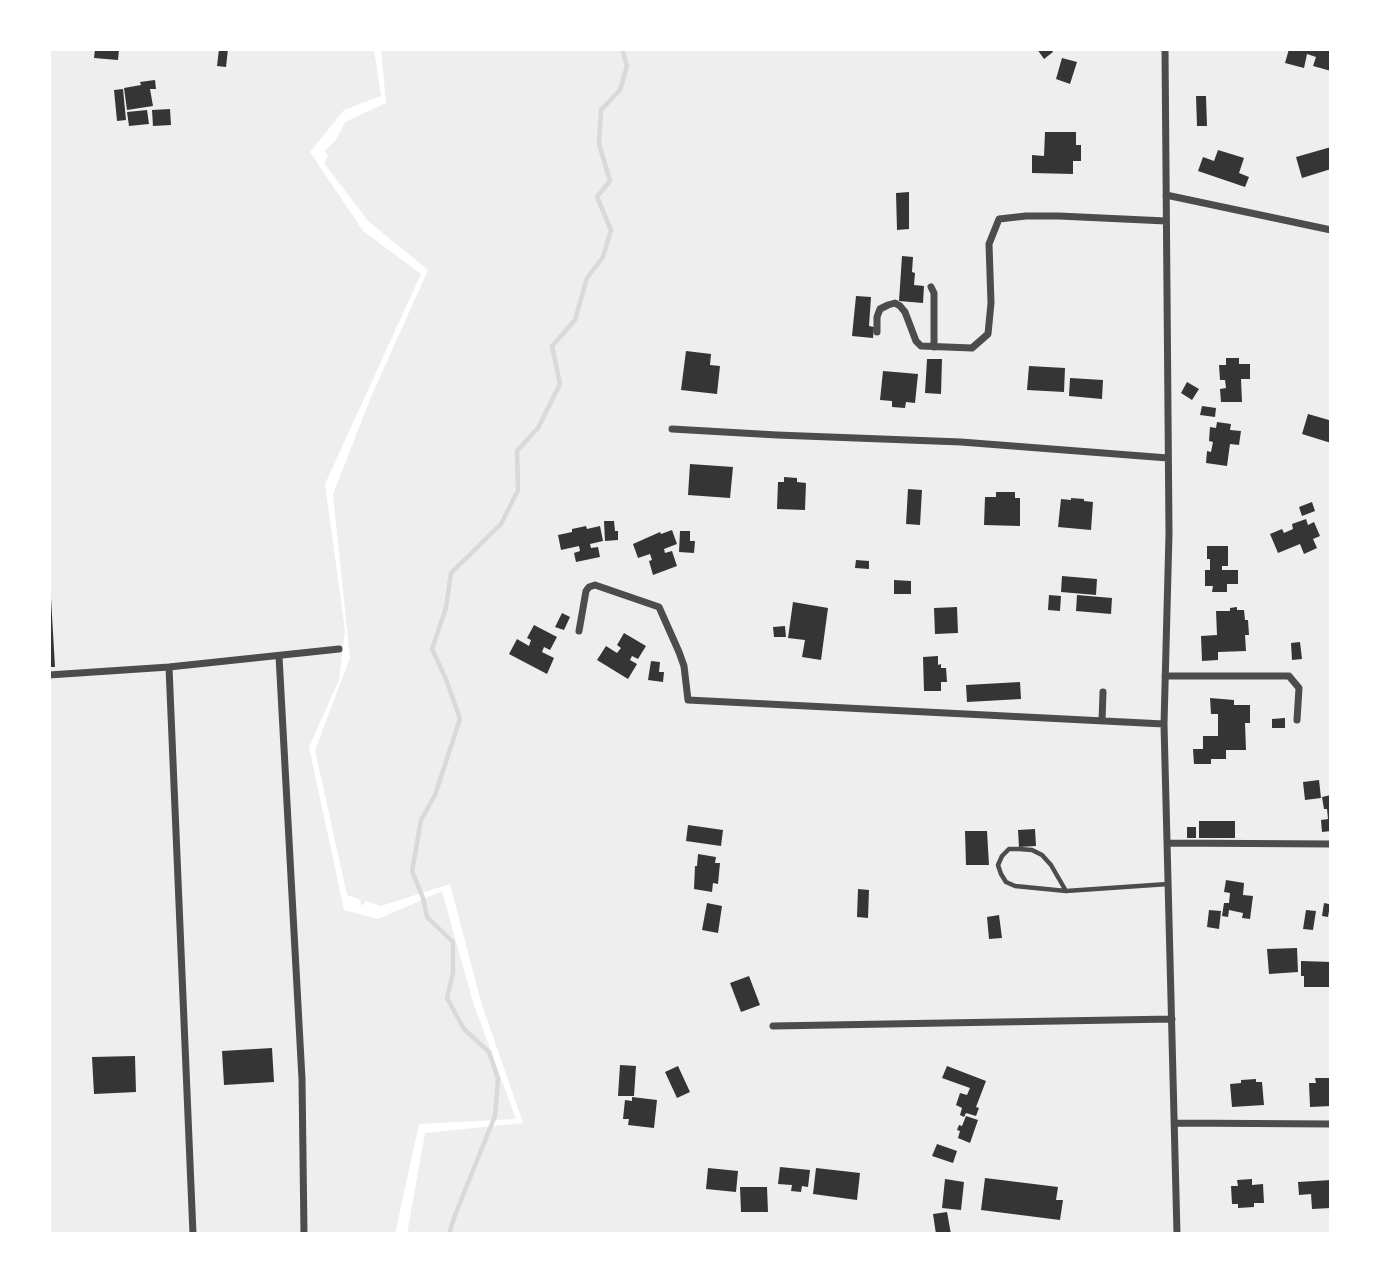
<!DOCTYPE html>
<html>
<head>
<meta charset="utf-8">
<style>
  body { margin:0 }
  #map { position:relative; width:1380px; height:1283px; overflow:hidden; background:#fff; font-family:"Fira Sans",sans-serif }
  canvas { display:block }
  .frame { position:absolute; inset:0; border:51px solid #fff; pointer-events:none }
</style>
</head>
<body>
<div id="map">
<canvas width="1380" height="1283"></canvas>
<div class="frame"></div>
</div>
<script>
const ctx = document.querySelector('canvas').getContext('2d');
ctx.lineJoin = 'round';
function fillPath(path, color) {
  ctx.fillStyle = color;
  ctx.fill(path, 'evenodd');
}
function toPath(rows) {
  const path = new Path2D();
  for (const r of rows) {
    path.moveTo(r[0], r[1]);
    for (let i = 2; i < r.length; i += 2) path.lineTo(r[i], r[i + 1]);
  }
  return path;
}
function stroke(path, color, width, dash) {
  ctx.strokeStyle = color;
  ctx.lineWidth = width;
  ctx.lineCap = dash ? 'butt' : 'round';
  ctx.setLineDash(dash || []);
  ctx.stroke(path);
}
const green = toPath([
  [49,49,374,49,381,96,344,110,310,152,363,231,421,274,325,484,345,630,339,680,309,747,344,910,378,919,442,891,473,1002,516,1119,419,1124,395,1234,49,1234],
  [381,49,1331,49,1331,1234,407,1234,425,1133,523,1123,481,1002,450,884,381,906,366,901,362,906,359,899,347,895,315,750,350,658,333,494,371,397,428,270,368,221,324,163,328,156,324,151,335,141,345,122,386,103]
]);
const stream = toPath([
  [449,1234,455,1215,495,1116,498,1079,489,1052,464,1029,447,998,453,973,453,942,427,917,423,898,412,871,421,820,435,795,460,719,446,679,432,649,446,608,451,573,501,524,518,490,517,451,538,428,560,384,552,346,575,320,587,278,603,257,611,230,597,197,610,181,599,144,601,110,620,90,627,66,622,49]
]);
const building = toPath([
  [95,49,119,49,118,60,94,58],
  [219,49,228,49,226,67,217,66],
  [1037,49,1051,49,1053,52,1044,59],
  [1289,49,1331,49,1331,71,1313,66,1316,57,1307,54,1304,68,1285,63],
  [1062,58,1077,62,1070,84,1056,79],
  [155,80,156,89,150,89,153,106,127,110,124,88,141,85,140,82],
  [123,89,126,120,117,121,114,90],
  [1196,96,1206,96,1207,126,1197,126],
  [170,109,171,125,153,126,152,110],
  [147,110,149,124,129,126,127,112],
  [1045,132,1076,132,1076,145,1081,145,1081,161,1073,161,1073,174,1032,173,1032,155,1044,156],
  [1331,147,1331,169,1302,178,1296,157],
  [1218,150,1244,158,1239,173,1249,177,1245,187,1198,171,1203,157,1214,161],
  [909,192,909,229,897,230,896,193],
  [902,256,913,257,912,272,915,273,914,285,924,286,923,303,899,301],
  [856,296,871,297,869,326,874,327,873,338,852,336],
  [686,351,711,354,710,365,720,366,717,394,681,390],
  [1226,358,1239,358,1239,364,1250,364,1250,379,1241,379,1242,402,1221,402,1220,389,1226,388,1225,380,1220,380,1219,365,1226,365],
  [927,359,942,359,941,394,925,393],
  [1029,366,1065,368,1064,392,1027,390],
  [883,371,918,374,915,403,906,402,905,408,892,407,892,401,880,400],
  [1070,378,1103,380,1102,399,1069,396],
  [1187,382,1199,389,1192,400,1181,393],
  [1202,406,1216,408,1215,417,1200,415],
  [1308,414,1329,420,1331,415,1331,443,1302,434],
  [1217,422,1231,424,1230,430,1241,431,1239,445,1230,444,1227,466,1206,463,1207,451,1211,452,1213,442,1209,441,1210,427,1216,428],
  [690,464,733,467,730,498,688,495],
  [784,477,797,478,797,482,806,483,805,510,777,509,778,482,784,482],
  [908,489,922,490,920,525,906,524],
  [996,492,1015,492,1015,498,1020,498,1020,526,984,525,985,497,996,497],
  [1071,498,1084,499,1084,501,1093,502,1091,530,1058,527,1061,499,1071,500],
  [1312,502,1315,511,1302,516,1299,507],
  [1306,519,1308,525,1314,522,1320,536,1313,539,1317,548,1304,554,1300,544,1278,553,1270,534,1282,529,1284,533,1293,529,1292,524],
  [604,521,614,521,615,531,618,531,618,540,605,541],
  [586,526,587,529,600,526,603,541,590,544,591,548,598,547,600,557,576,562,574,553,580,551,579,546,561,550,558,535,572,532,572,529],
  [672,530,677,544,664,549,665,553,672,551,677,566,653,575,649,561,652,560,650,554,638,558,633,544,660,532,661,534],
  [680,531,690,531,690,541,695,541,694,553,679,552],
  [1207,546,1228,546,1228,566,1222,566,1222,570,1238,570,1238,584,1227,584,1227,592,1212,592,1213,586,1205,586,1205,570,1210,570,1210,559,1207,559],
  [856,560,869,561,869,569,855,568],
  [1062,576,1097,579,1096,595,1061,592],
  [894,580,911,581,911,594,894,594],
  [1049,595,1061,596,1060,611,1048,610],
  [1077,595,1112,598,1111,614,1076,611],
  [49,598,51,598,55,667,49,667],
  [793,602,828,608,821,660,802,657,805,640,788,638],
  [957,607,958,633,935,634,934,608],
  [1237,607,1237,610,1244,610,1245,620,1248,620,1249,635,1245,635,1246,651,1218,652,1218,660,1202,661,1201,636,1217,635,1216,611,1230,611,1230,608],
  [562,613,570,617,564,630,555,627],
  [534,625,557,637,550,650,544,647,542,652,554,658,547,674,509,654,517,639,529,646,531,640,527,638],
  [785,626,786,637,774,637,773,627],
  [624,633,646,646,638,659,632,656,630,660,637,664,628,679,597,660,606,646,617,653,621,648,617,645],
  [1300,642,1302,659,1292,660,1291,643],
  [938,656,938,665,941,664,941,668,946,668,947,682,941,682,941,691,924,691,923,657],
  [651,661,660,662,659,672,664,672,663,682,648,680],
  [1020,682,1021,699,967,702,966,685],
  [1210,698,1234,700,1234,705,1250,705,1250,723,1245,723,1246,750,1226,750,1226,759,1211,759,1211,764,1194,764,1193,749,1203,749,1203,736,1218,736,1218,714,1211,714],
  [1285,718,1285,728,1272,728,1272,719],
  [1319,780,1321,798,1305,800,1303,782],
  [1331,795,1331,831,1322,832,1321,820,1328,819,1327,809,1324,809,1322,797],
  [1199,821,1235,821,1235,838,1199,838],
  [688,825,723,830,721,846,686,841],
  [1187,827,1196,827,1196,838,1187,838],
  [1035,829,1036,846,1019,847,1018,830],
  [965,831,987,831,989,865,966,865],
  [698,854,716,857,715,863,720,863,718,884,713,883,712,892,694,889,695,866,697,866],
  [1226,880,1244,883,1243,895,1253,896,1250,919,1242,918,1243,913,1229,910,1228,917,1222,916,1224,903,1229,903,1230,893,1224,892],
  [858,889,869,890,868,918,857,917],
  [1329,898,1331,898,1331,911,1329,911,1328,917,1322,916,1324,903,1329,904],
  [707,903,722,906,718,933,702,930],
  [1209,910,1221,911,1219,929,1207,927],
  [1306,910,1316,911,1313,930,1303,929],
  [999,915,1002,938,989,939,987,917],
  [1297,948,1298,972,1269,974,1267,949],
  [1301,961,1331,962,1331,987,1304,987,1304,976,1301,976],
  [749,976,760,1005,741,1012,730,983],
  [272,1048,274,1082,224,1085,222,1051],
  [135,1056,136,1092,94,1094,92,1057],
  [620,1065,636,1066,634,1096,618,1096],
  [678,1066,690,1092,677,1098,665,1072],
  [947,1066,986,1081,976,1107,979,1108,976,1116,966,1113,964,1117,960,1115,962,1108,956,1105,960,1093,967,1095,970,1088,942,1078],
  [1315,1078,1331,1078,1331,1106,1310,1107,1309,1083,1316,1083],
  [1256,1079,1256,1082,1262,1082,1264,1105,1232,1107,1230,1084,1241,1083,1241,1080],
  [632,1097,657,1100,654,1128,628,1125,629,1119,623,1119,625,1100,632,1101],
  [966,1116,978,1120,970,1143,958,1138,960,1131,957,1130,959,1125,962,1126],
  [937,1144,957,1151,953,1163,932,1156],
  [780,1167,810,1170,808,1187,802,1186,801,1192,791,1191,792,1185,778,1184],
  [708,1168,738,1171,736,1192,706,1189],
  [816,1168,860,1173,857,1200,813,1194],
  [985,1178,1058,1187,1056,1200,1063,1200,1060,1220,981,1210],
  [945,1179,964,1182,961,1210,942,1208],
  [1252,1179,1252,1185,1263,1184,1264,1203,1254,1203,1254,1207,1238,1208,1238,1204,1232,1204,1231,1186,1238,1186,1237,1180],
  [1331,1180,1331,1208,1312,1209,1311,1194,1299,1195,1298,1182],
  [740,1187,767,1187,768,1212,741,1212],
  [947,1212,951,1234,936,1234,933,1214]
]);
const service = toPath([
  [1066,891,1051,865,1042,855,1032,850,1019,849,1009,849,1002,856,998,865,1001,874,1006,882,1015,886,1066,891,1168,884]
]);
const minor = toPath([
  [1165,49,1169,534,1164,724,1177,1234],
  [1166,195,1331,230],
  [931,287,934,293,934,347],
  [877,332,877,317,880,309,888,305,895,303,900,306,905,312,916,341,921,346,972,348,988,334,991,303,989,244,999,219,1026,216,1059,216,1166,221],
  [672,429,777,435,961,442,1168,458],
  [579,631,586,591,589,587,595,585,659,607,679,652,684,666,688,700,1164,724],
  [279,656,302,1079,304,1234],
  [169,667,193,1234],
  [49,675,169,667,339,649],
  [1165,676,1289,676,1299,688,1297,720],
  [1102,721,1103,692],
  [1168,843,1331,844],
  [773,1026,1172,1019],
  [1175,1123,1331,1124]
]);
fillPath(green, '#eee');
stroke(stream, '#d9d9d9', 4.5);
fillPath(building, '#353535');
stroke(service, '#4c4c4c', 4.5);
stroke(minor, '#4c4c4c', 7);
</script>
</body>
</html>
